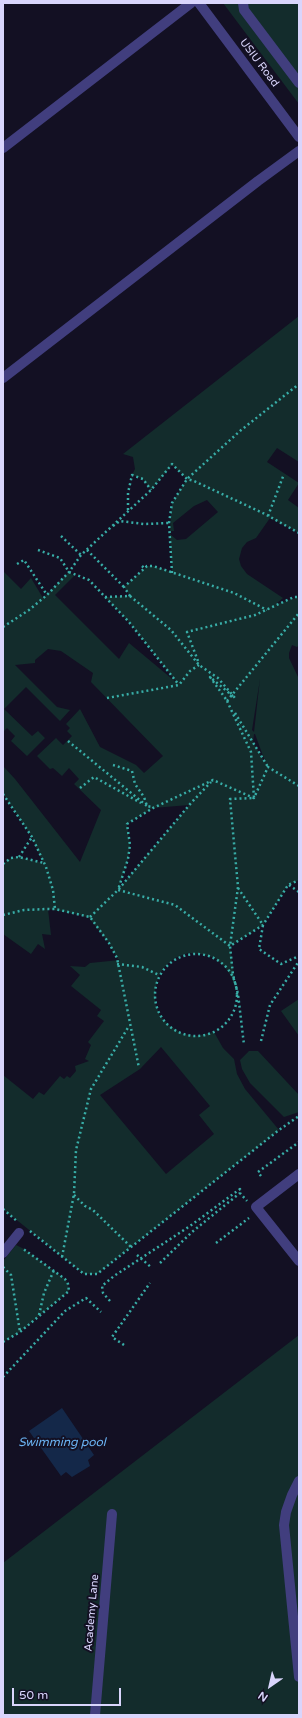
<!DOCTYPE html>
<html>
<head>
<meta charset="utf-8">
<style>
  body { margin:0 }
  #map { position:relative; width:302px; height:1718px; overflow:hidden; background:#131023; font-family:"Varela Round",sans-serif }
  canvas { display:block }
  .frame { position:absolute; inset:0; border:4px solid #d9d5fc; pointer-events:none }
  .north { position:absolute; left:250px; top:1666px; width:40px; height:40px; -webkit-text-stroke:3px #131023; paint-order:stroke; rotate:214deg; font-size:11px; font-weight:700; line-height:16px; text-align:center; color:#d9d5fc }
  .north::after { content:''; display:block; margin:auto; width:14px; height:18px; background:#d9d5fc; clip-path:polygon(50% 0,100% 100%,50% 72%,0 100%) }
  .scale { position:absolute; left:12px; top:1688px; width:109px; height:18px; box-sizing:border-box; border:2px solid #d9d5fc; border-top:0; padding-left:5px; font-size:12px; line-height:14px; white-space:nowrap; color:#d9d5fc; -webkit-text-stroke:3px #131023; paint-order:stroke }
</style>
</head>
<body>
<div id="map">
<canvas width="302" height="1718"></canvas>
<div class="frame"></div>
<div class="north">N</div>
<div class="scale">50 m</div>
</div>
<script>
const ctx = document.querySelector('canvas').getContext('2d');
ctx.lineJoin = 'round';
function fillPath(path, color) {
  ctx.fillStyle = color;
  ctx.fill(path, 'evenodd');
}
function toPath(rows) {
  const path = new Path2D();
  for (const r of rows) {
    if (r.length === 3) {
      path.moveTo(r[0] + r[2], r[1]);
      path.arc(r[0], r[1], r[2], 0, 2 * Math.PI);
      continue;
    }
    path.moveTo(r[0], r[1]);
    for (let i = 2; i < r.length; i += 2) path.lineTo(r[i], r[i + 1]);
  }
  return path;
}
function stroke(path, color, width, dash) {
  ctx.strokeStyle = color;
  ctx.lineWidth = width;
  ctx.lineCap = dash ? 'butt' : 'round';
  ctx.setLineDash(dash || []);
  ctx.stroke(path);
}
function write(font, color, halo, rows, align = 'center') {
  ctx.font = font + ' "Varela Round",sans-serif';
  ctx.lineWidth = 4;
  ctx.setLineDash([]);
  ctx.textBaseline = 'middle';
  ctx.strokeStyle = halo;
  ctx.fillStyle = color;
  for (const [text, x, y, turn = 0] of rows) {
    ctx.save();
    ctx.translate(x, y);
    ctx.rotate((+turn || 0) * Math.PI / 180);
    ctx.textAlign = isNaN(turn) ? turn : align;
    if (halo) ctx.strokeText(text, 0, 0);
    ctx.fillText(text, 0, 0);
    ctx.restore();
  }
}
const green = toPath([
  [223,3,299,3,299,104],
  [299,316,299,462,277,448,267,462,299,483,288,500,299,508,299,533,270,518,256,538,247,542,242,548,239,559,241,566,247,574,283,598,276,604,299,597,299,645,297,647,292,645,289,653,289,658,299,679,299,880,288,885,263,925,230,946,236,989,231,976,224,966,215,958,201,954,188,953,175,958,166,965,159,975,155,990,155,1003,160,1016,170,1026,183,1034,196,1036,214,1032,223,1048,234,1059,237,1074,245,1089,279,1130,97,1274,84,1274,3,1209,3,1075,33,1099,39,1092,44,1095,60,1076,64,1079,67,1076,70,1078,76,1071,75,1066,89,1061,85,1059,91,1045,88,1042,104,1021,97,1016,101,1010,71,986,80,975,70,966,85,967,90,963,120,960,118,959,108,942,89,918,80,915,48,909,51,935,42,934,45,949,38,944,31,954,3,934,3,864,11,858,19,857,43,863,32,837,3,794,3,766,15,779,80,862,101,810,74,784,79,779,69,768,62,776,53,768,50,769,37,756,56,738,63,745,72,736,67,731,70,728,66,724,80,709,100,747,136,765,144,773,163,756,91,682,93,673,61,651,48,649,35,660,35,663,15,665,57,707,70,710,60,721,26,687,4,709,32,736,38,731,45,738,27,756,11,741,15,736,7,728,3,732,3,571,21,589,31,578,43,598,69,572,74,576,55,595,119,659,129,643,177,683,129,622,105,597,130,596,124,587,147,566,153,566,172,572,170,534,177,540,186,539,218,512,207,500,194,506,173,523,174,531,170,531,172,503,187,479,172,465,151,490,143,479,132,475,135,469,133,457,123,454],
  [260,679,254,732,252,730],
  [254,734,255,734,266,764,253,742],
  [189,805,166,833,119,888,128,859,130,845,127,824,153,808],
  [161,1047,210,1106,199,1115,214,1134,166,1174,100,1095,140,1069],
  [299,999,299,1036,281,1011],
  [249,1051,258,1051,299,1095,299,1112,284,1117,250,1083,242,1069,240,1060],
  [16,1245,24,1249,65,1279,68,1284,69,1291,20,1332,3,1342,3,1261],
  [299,1335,299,1715,3,1715,3,1563]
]);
const water = toPath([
  [62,1408,94,1455,88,1460,90,1466,72,1477,66,1472,61,1476,29,1431]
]);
const path = toPath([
  [128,510,128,493,132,475,143,479,151,490],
  [268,516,284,474],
  [113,526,120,521,144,524,169,523],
  [61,536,81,555],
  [38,550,60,558,69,572,89,580,129,622,179,685],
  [87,550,124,587],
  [17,564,24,560,47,595],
  [142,566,145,569],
  [172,573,169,523,172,503,187,479,240,431,299,384],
  [130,596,171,630,199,665,218,678,235,698,210,677,228,702],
  [105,597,130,596,124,587,147,566,153,566,234,593,267,610],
  [3,627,29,610,47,595,69,572,81,555,151,490,172,464,187,479,194,481,265,514,299,533],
  [198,661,187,632,255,615,294,597,299,597],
  [107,698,179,685,190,671,199,665],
  [227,701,251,752,254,798,230,799,238,887,230,946,233,975,238,994,244,1045],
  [227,701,299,613],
  [235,713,268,767],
  [68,741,147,806],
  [113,765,132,771,135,784,144,797,147,806,152,807],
  [299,786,268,767,254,798,213,780,153,808,127,824,130,845,128,859,118,890,175,905,230,946,263,925,288,885,299,880],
  [80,788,94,777,141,803],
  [3,794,32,837,46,867,53,890,55,909],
  [19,857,32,837],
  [3,864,11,858,19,857,44,863],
  [289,885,299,892],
  [238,888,263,925,259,949,281,964,299,956],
  [3,915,24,910,47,909,55,909,90,917,109,943,117,958,139,1068],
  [90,917,118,890,191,803,211,782],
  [196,995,41],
  [117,964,142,967,159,975],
  [261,1041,270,1005,299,961],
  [261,1176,258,1172,299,1142],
  [74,1195,85,1206,93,1210,131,1247],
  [3,1209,18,1222],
  [30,1231,84,1274,97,1274,279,1130,299,1116],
  [216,1243,249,1218],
  [137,1255,152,1268],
  [62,1257,74,1194,76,1150,91,1089,129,1026],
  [160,1263,192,1232,240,1193],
  [3,1267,11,1275,20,1332],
  [110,1301,103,1293,102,1286,114,1276,190,1226,240,1189,240,1193,247,1201],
  [39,1315,44,1293,54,1270],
  [3,1342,20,1332,69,1291,68,1284,65,1279,22,1248],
  [124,1345,112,1337,150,1283],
  [3,1377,65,1311,86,1298,101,1312]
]);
const minor = toPath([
  [199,3,299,137],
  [243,3,244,10,299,83],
  [3,148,191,3],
  [3,378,258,181,299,151],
  [299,1174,256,1207,299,1261],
  [3,1253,19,1233],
  [299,1481,292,1495,286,1512,284,1525,299,1677],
  [95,1715,112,1514]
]);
const streetNames = [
  ["USIU Road",259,63,53],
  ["Academy Lane",92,1613,-85]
];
const waterNames = [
  ["Swimming pool",62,1443]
];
fillPath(green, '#132c2c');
fillPath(water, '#142849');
stroke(path, '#38ada7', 2.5, [2, 3]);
stroke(minor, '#413e7e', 10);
write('11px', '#d9d5fc', '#131023', streetNames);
write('italic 12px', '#6bb4f4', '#131023', waterNames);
</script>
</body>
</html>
